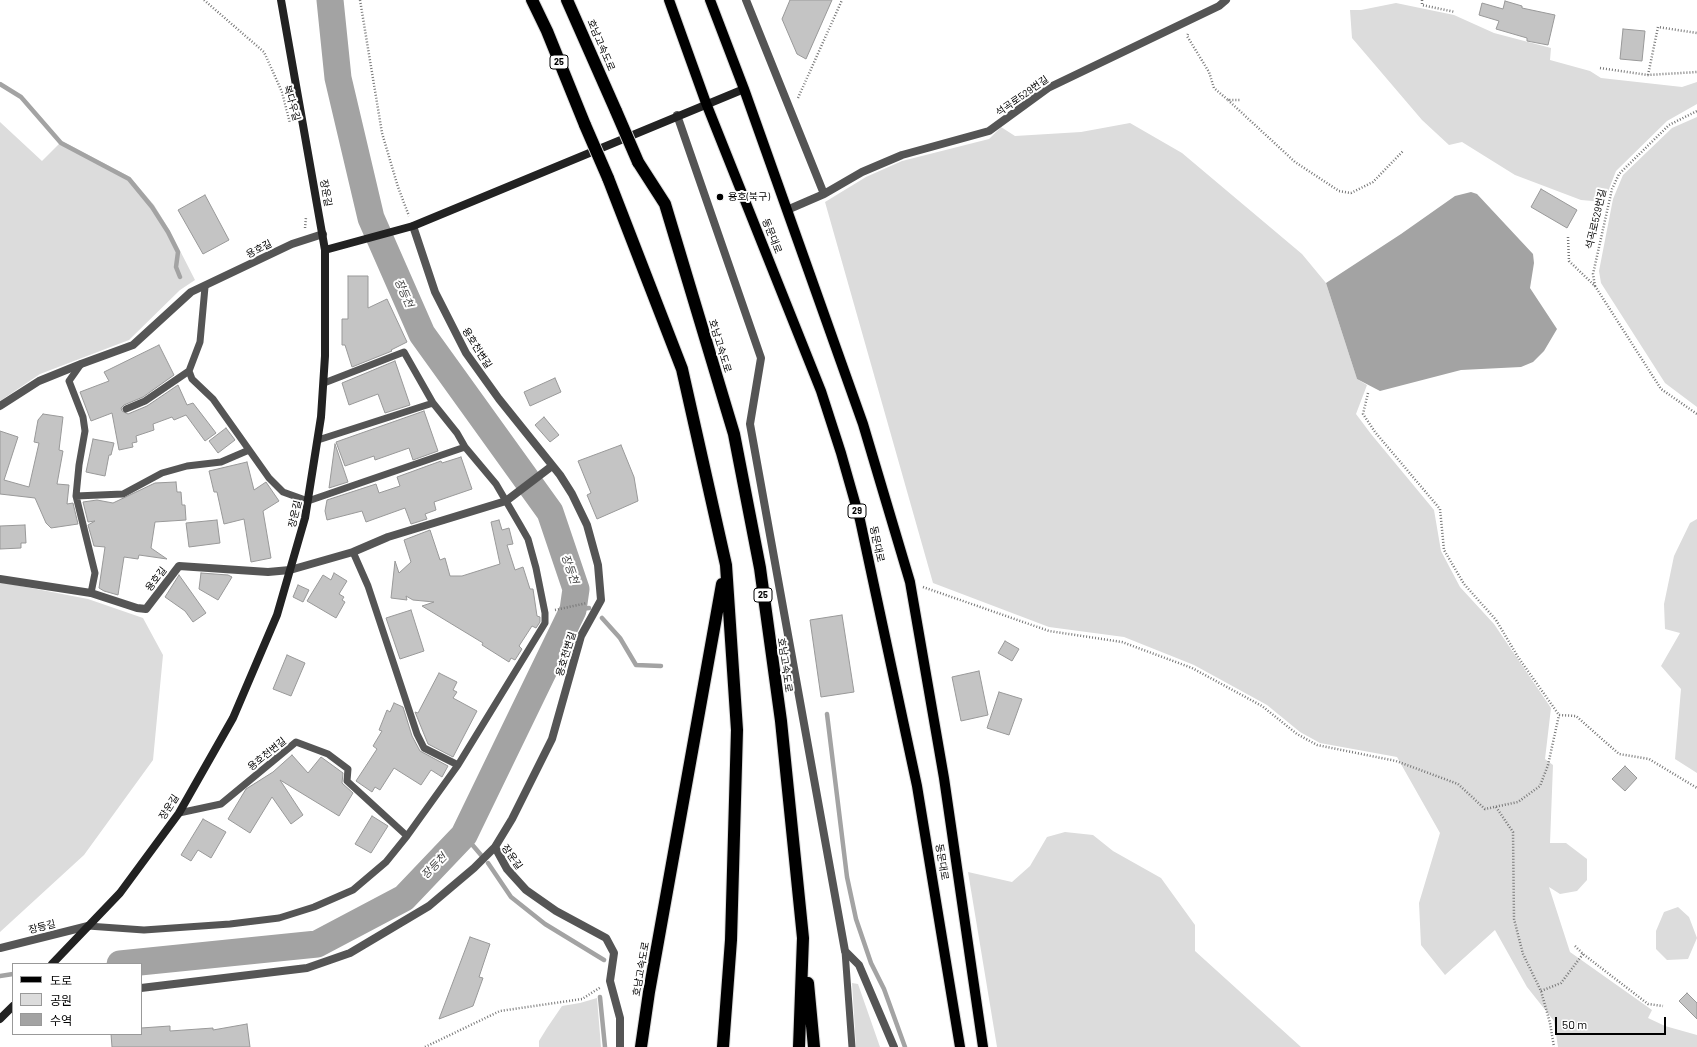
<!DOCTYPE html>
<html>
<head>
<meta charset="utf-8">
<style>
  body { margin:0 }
  #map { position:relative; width:1697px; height:1047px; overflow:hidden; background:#fff; font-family:Barlow,"Noto Sans KR",sans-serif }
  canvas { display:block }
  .legend { position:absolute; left:12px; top:963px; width:130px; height:72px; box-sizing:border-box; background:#fff; border:1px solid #999; margin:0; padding:5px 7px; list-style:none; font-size:12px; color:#000 }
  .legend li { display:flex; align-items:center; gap:8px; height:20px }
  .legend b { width:20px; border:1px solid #999 }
  .scale { position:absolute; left:1555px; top:1017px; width:111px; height:18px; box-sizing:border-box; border:2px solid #000; border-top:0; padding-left:5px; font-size:12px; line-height:14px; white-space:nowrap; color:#000; -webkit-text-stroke:3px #fff; paint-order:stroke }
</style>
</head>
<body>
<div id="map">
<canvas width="1697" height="1047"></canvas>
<ul class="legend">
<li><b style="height:5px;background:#000"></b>도로</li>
<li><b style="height:11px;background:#dcdcdc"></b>공원</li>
<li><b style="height:11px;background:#a3a3a3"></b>수역</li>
</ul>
<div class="scale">50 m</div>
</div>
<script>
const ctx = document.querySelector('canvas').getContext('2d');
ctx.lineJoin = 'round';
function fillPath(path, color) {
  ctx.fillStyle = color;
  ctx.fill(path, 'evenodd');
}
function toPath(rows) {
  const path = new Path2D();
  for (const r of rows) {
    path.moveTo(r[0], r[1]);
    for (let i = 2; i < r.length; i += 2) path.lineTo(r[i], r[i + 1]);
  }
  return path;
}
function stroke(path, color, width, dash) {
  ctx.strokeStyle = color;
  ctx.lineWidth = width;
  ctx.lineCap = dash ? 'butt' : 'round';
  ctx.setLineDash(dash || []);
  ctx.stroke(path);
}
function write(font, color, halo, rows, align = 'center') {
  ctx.font = font + ' Barlow,"Noto Sans KR",sans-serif';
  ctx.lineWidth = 4;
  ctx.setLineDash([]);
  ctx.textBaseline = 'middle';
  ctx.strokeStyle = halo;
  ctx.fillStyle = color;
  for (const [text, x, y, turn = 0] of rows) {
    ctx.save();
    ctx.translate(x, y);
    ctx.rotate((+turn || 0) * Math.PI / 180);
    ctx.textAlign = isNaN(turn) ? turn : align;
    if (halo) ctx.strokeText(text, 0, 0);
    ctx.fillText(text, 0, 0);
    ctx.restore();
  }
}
const green = toPath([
  [1396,3,1454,15,1494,33,1551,48,1550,60,1590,71,1601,78,1682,87,1697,82,1697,104,1667,121,1616,171,1604,202,1581,200,1515,175,1462,142,1449,145,1422,120,1352,38,1350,10,1361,10],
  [1697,117,1697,407,1665,383,1601,283,1599,271,1613,199,1623,175,1672,128],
  [0,122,42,161,62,141,130,177,154,205,170,231,195,280,180,290,129,340,40,374,0,401],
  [1130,123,1182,153,1302,254,1326,283,1357,379,1367,385,1356,414,1371,434,1434,510,1441,551,1460,587,1494,624,1551,708,1545,759,1553,765,1550,843,1566,843,1587,859,1587,880,1577,891,1560,894,1549,887,1570,952,1652,1010,1648,1018,1665,1026,1697,1035,1697,1047,1558,1047,1554,1021,1527,987,1495,930,1445,975,1421,945,1419,903,1440,833,1397,757,1320,743,1300,732,1267,705,1194,665,1124,637,1049,627,933,583,825,202,866,177,902,161,989,139,1001,127,1015,136,1081,132],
  [1697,519,1697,773,1675,759,1681,689,1661,666,1680,633,1665,629,1664,604,1674,556,1690,523],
  [0,582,88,599,143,618,163,655,153,760,84,855,0,932],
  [1065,832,1093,835,1113,851,1161,878,1195,925,1195,951,1301,1047,997,1047,968,872,1012,882,1030,866,1047,837],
  [1678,907,1689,917,1697,938,1688,959,1667,960,1656,949,1656,931,1664,912],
  [852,983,858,984,880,1047,856,1047],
  [597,998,601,1047,539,1047,539,1041,547,1028,562,1006,580,1003]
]);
const water = toPath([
  [1471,192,1477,194,1533,254,1534,263,1530,288,1557,329,1544,351,1533,362,1521,367,1461,370,1380,391,1357,379,1326,283,1401,234,1455,196]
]);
const stream = toPath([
  [0,84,21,97,61,143,129,179,152,207,168,232,178,252,176,267,180,277],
  [573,610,589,608],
  [602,618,620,638,636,665,661,666],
  [827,714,847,877,856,919,871,963,884,989,905,1047],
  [464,835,481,855],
  [488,863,511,897,545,924,604,960],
  [0,976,13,974],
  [600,997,605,1047]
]);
const river = toPath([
  [120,964,317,944,404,898,464,835,573,610,576,589,550,512,422,334,371,218,338,78,330,0]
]);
const building = toPath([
  [790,0,832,0,806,59,797,54,782,19,790,0],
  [1505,1,1522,6,1522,8,1555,15,1548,45,1527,41,1527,38,1496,29,1499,21,1479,15,1482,3,1503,9,1505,1],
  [1623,29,1645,31,1642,61,1620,59,1623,29],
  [1541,189,1577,210,1567,228,1531,207,1541,189],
  [205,195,229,240,203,254,178,210,205,195],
  [348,276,368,276,368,308,387,299,407,342,391,350,392,351,352,367,345,345,342,345,342,319,348,319,348,276],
  [159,345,174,375,143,397,124,405,121,408,122,411,128,414,147,406,178,385,187,405,193,403,216,433,205,441,186,415,174,420,172,417,153,424,154,430,136,436,137,442,132,443,133,447,119,450,112,413,91,421,80,392,109,381,104,372,159,345],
  [395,361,410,405,385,413,378,394,349,405,342,383,395,361],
  [555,378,561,392,530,406,524,392,555,378],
  [424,411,438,451,413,460,409,448,375,460,374,456,345,466,336,442,424,411],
  [43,414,63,417,59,450,63,451,57,484,69,485,67,504,73,503,78,524,51,528,46,523,35,498,0,494,0,431,18,437,4,480,29,487,39,443,34,442,38,420,43,414],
  [544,417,559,435,550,442,535,425,544,417],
  [226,428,235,440,218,453,209,441,226,428],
  [93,439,114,443,111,455,109,455,105,476,86,472,93,439],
  [335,444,348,482,329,488,335,444],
  [621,445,634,477,638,501,597,519,587,495,591,493,578,461,621,445],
  [461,457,472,489,434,502,436,510,425,514,427,519,411,524,405,508,366,522,362,511,327,520,325,511,327,500,376,484,379,493,400,486,397,477,441,461,442,463,461,457],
  [247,462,254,490,266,482,279,501,263,511,271,558,251,562,244,519,224,524,217,492,214,492,209,471,247,462],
  [176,482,177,492,181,492,182,505,185,505,186,520,155,522,151,548,167,559,139,555,138,559,124,557,118,595,104,591,99,588,105,547,94,546,88,525,95,521,88,522,83,502,97,500,113,503,155,483,176,482],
  [217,520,220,543,189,547,186,523,217,520],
  [499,520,502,530,509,528,513,544,507,545,515,570,523,567,530,589,533,589,537,616,540,617,540,622,536,628,532,626,519,646,522,649,515,660,511,658,509,662,482,645,483,643,422,606,434,602,413,600,406,596,407,600,391,598,395,561,399,573,411,562,404,540,430,530,440,560,445,558,450,576,462,576,500,564,491,522,499,520],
  [25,525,26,543,21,543,21,548,0,549,0,526,25,525],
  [201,573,228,575,232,577,218,600,199,589,201,573],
  [334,573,347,581,339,594,344,597,342,600,345,602,336,618,307,601,323,575,331,580,334,573],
  [179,575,206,613,193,622,185,611,165,597,179,575],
  [298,585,309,590,303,602,293,597,298,585],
  [411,610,424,651,400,659,386,618,411,610],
  [842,615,854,692,821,697,810,620,842,615],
  [1005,641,1019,649,1012,661,998,653,1005,641],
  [287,655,305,663,291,696,273,689,287,655],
  [979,671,988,715,961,721,952,677,979,671],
  [439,673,457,682,453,690,457,692,453,698,477,711,453,757,428,744,415,712,418,713,439,673],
  [999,692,1022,699,1009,735,987,728,999,692],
  [394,703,403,707,412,736,420,751,448,766,442,777,431,770,421,785,394,768,380,790,375,787,372,792,356,781,377,749,373,746,382,731,379,730,387,710,390,712,394,703],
  [292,755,308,773,321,757,343,773,342,783,353,793,339,816,280,780,303,815,291,824,272,797,250,833,228,819,246,789,273,772,292,755],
  [1625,766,1637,778,1625,791,1612,779,1625,766],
  [372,816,388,826,371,853,355,844,372,816],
  [203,819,226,832,211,858,198,850,191,861,181,855,203,819],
  [470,937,490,944,479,977,483,978,473,1006,439,1019,470,937],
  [1687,993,1697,1003,1697,1019,1679,1001,1687,993],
  [247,1024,250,1047,112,1047,111,1034,141,1034,141,1028,170,1026,170,1031,213,1028,213,1030,247,1024]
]);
const path = toPath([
  [204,0,264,52,282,92,290,123],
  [360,0,382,133,398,187,409,216],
  [1422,0,1422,5,1455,12],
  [1188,34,1187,36,1209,72,1214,88,1228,100,1241,100],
  [1600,68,1648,75,1697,72],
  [1648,75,1658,27,1697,33],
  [798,98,842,0],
  [1228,100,1295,162,1339,191,1351,193,1373,182,1403,151],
  [305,228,306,217],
  [1568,237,1569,261,1595,286,1593,274,1612,189,1619,174,1669,125,1697,111],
  [1595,286,1661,389,1697,414],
  [1368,393,1363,414,1375,432,1440,509,1444,550,1464,584,1496,620,1518,657,1559,715,1576,716,1619,754,1649,759,1697,788],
  [923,587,1049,631,1122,642,1192,668,1262,706,1297,734,1317,745,1396,761,1458,784,1485,809,1518,802,1540,786,1548,765,1559,715],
  [555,610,587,603],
  [1496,807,1513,832,1514,919,1523,954,1541,991,1550,1023,1554,1047],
  [1575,946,1583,954,1648,1004,1663,1006],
  [1541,991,1561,983,1583,954],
  [425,1047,500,1011,582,999,601,987]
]);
const lane = toPath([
  [205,287,200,342,189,371,192,379,213,399,269,478,283,492,308,501,465,447],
  [81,364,69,381,83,417,85,431,79,465,76,496,95,573,91,593],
  [126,409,145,401,189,371],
  [318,440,433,403],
  [76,496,123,494,162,473,187,466,221,462,249,450],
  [353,552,368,586,417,734,424,748,458,765],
  [179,813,221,804,296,742,328,754,348,769,347,781,407,836],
  [88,926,144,930,230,924,279,918,314,907,353,890,386,862,407,836,458,765,545,623,545,613,536,568,528,539,520,525,496,484,465,447,457,433,433,403,404,352,324,383],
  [845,951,852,1047]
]);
const street = toPath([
  [746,0,824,194,787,210],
  [677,115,761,358,750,424,845,951,859,965,894,1047],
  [824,194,862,172,902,155,989,131,1048,88,1219,6,1226,0],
  [413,226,435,292,466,353,499,399,560,475,572,494,587,525,598,565,601,600,581,636,552,739,512,819,495,847],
  [0,406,39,381,81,364,133,345,191,292,292,244,323,234],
  [0,579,91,593,137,608,146,609,179,566,268,572,290,570,353,552,388,537,506,501,552,466],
  [0,948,88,926],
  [141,988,307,968,350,953,429,906,474,868,495,847,507,869,526,890,556,911,606,938,614,953,610,981,620,1018,620,1047]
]);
const secondary = toPath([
  [325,250,413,226,744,89],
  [52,964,120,893,179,813,233,718,277,615,305,518,321,417,325,356,325,250,281,0],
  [0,1019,13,1006]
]);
const primary = toPath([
  [669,0,706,103,821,391,841,453,860,520,917,786,960,1047],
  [710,0,744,89,863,424,910,582,944,778,983,1047]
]);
const highway = toPath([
  [532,0,547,31,585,125],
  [567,0,616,111],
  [638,162,665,204,734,434,760,568,781,721,803,938,799,1047],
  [608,178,682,369,726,565,737,730,731,940,723,1047],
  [808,983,814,1047],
  [641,1047,649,992,722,584]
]);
const highwayBridge = toPath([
  [616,111,638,162],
  [585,125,608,178]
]);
const markers = [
  [720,197,4,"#000"]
];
const shields = [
  [559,62,18],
  [857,511,18],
  [763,595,18]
];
const shieldNames = [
  ["25",559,62],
  ["29",857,511],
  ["25",763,595]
];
const streetNames = [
  ["호남고속도로",601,45,67],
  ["석곡로529번길",1022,96,-35],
  ["복다우길",292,103,74],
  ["장운길",326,193,80],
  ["석곡로529번길",1596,219,-77],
  ["동문대로",772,236,68],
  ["용호길",259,249,-27],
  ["호남고속도로",720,346,73],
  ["용호천변길",477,348,58],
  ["장운길",295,514,-76],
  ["동문대로",877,544,78],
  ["용호길",156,579,-52],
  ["용호천변길",566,654,-73],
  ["호남고속도로",785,665,82],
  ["용호천변길",267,754,-39],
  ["장운길",169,807,-57],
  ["장운길",512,857,55],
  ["동문대로",942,862,81],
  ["장등길",42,927,-14],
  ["호남고속도로",641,969,-80]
];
const poiNames = [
  ["용호(북구)",728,197]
];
const waterNames = [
  ["장등천",404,293,66],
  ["장등천",570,569,71],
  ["장등천",434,866,-46]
];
fillPath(green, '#dcdcdc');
fillPath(water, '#a3a3a3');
stroke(stream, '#a3a3a3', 4.5);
stroke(river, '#a3a3a3', 27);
fillPath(building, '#c4c4c4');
stroke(building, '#999', 1);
stroke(primary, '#dbdbdb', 12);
stroke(highway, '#dbdbdb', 14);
stroke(path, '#777', 2.5, [1, 2]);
stroke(lane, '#555', 7);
stroke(street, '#555', 8);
stroke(secondary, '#222', 8);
stroke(primary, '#000', 10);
stroke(highway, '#000', 12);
stroke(highwayBridge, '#dbdbdb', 14, []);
stroke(highwayBridge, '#000', 12);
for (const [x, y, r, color] of markers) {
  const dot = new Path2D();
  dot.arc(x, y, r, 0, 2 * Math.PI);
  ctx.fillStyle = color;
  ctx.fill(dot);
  stroke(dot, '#fff', 1.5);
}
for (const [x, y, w] of shields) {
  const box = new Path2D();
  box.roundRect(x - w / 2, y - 7, w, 14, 3);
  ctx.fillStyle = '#fff';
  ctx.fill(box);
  stroke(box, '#000', 1);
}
write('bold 9px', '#000', null, shieldNames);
write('10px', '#000', '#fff', streetNames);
write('10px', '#000', '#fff', poiNames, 'left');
write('italic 11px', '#444', '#fff', waterNames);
</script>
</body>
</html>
